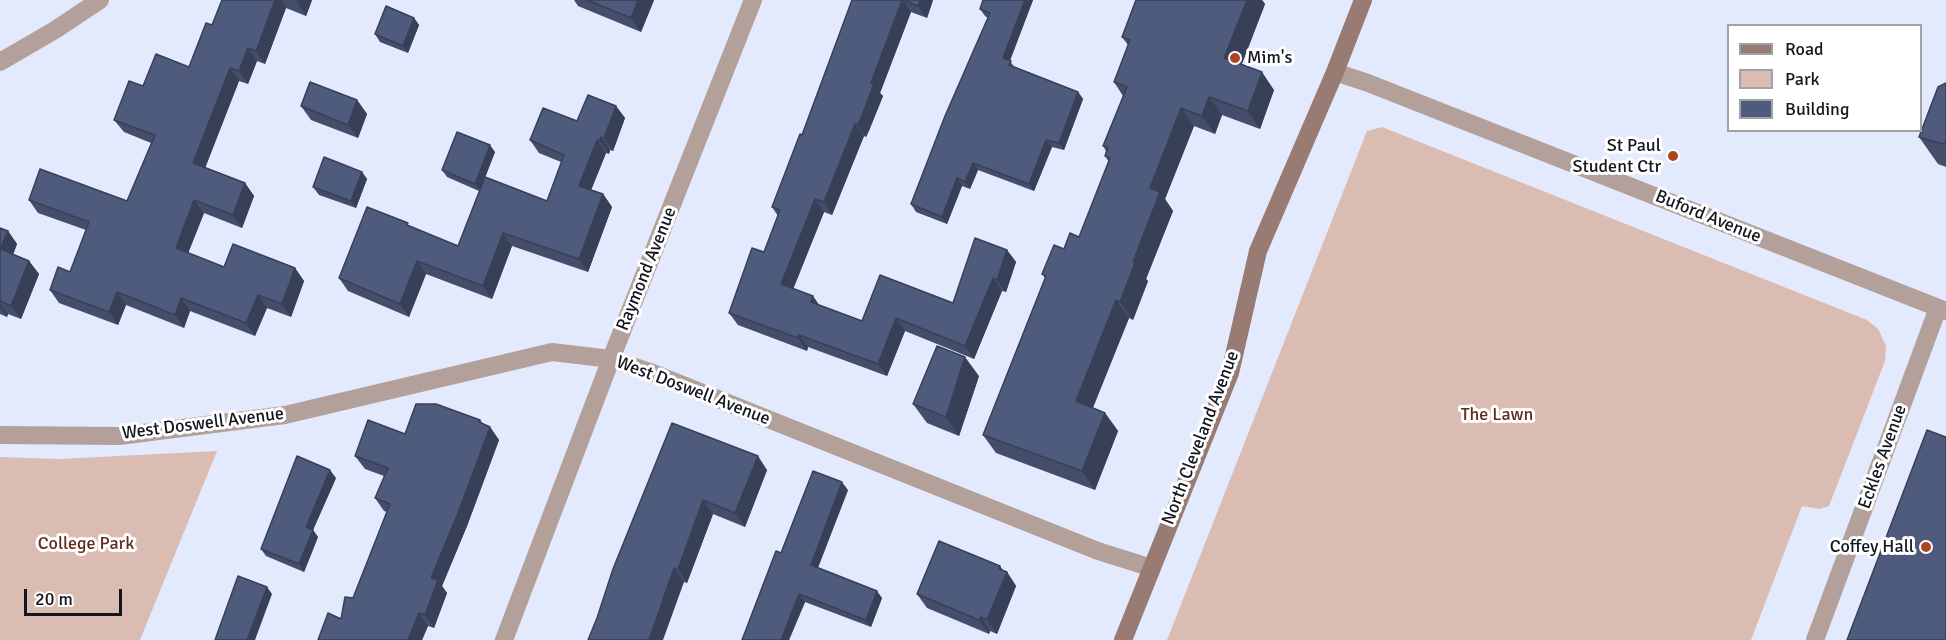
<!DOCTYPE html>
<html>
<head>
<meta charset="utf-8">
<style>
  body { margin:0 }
  #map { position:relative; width:1946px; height:640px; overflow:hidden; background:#e3eafd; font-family:Signika,sans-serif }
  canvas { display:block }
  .legend { position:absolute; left:1727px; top:24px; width:195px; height:108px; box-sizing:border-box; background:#fff; border:2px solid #a1a2a5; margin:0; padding:8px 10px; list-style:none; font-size:18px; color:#13161e }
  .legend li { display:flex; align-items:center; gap:12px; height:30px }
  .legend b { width:30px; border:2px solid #a1a2a5 }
  .scale { position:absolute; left:24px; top:589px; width:98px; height:27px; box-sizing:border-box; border:3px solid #13161e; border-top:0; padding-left:8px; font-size:18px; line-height:21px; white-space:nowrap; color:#13161e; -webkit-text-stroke:4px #fff; paint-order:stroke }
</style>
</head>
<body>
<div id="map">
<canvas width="1946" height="640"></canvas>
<ul class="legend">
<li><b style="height:8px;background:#987c73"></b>Road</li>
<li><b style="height:16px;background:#dbbcb3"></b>Park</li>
<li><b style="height:16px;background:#4f5b7c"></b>Building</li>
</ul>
<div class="scale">20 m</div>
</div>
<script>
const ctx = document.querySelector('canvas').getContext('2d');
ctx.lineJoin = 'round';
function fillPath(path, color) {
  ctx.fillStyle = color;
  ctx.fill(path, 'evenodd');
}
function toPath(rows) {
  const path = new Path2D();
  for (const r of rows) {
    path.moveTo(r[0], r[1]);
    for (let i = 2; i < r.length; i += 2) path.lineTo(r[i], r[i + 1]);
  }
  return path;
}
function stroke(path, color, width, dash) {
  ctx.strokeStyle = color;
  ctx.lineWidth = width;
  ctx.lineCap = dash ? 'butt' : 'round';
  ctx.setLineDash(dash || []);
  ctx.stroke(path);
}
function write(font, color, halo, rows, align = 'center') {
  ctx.font = font + ' Signika,sans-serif';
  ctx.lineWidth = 6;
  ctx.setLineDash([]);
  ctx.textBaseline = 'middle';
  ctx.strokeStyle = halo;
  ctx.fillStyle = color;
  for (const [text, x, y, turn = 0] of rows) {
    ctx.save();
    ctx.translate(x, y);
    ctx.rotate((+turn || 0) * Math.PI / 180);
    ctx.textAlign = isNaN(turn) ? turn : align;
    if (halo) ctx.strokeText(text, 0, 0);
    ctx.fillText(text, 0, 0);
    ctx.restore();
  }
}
const green = toPath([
  [1382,127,1867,320,1878,329,1886,346,1885,361,1829,506,1820,509,1802,506,1751,640,1167,640,1367,131],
  [217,451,140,640,0,640,0,457,59,459]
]);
const minor = toPath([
  [0,62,55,30,100,0],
  [1335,72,1368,83,1946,311],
  [0,435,119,436,285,415,552,352,611,359,653,373,1098,551,1152,568],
  [504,640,611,359,753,0],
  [1815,640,1938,308]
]);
const secondary = toPath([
  [1123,640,1230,373,1258,251,1335,72,1363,0]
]);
const wall = toPath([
  [222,0,312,0,306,16,286,8,265,64,257,61,248,84,239,81,205,168,245,183,254,196,242,228,204,213,188,253,224,267,295,268,304,281,291,317,267,308,255,336,190,311,184,328,126,305,118,325,59,303,50,290,70,272,86,230,38,213,29,200,127,201,151,143,124,132,114,120,143,86,189,67,212,25],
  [574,0,654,0,641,32,578,6],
  [852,0,933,0,927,18,911,12,880,93,883,96,869,131,866,137,864,136,832,215,824,212,793,289,819,305,862,321,953,303,1007,250,1016,262,1006,292,1002,291,974,359,905,331,887,376,808,347,807,351,738,325,729,313,764,252,778,216,772,207,802,135],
  [983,0,1033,0,1010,61,1015,68,1078,92,1083,99,1064,150,1052,147,1034,191,978,170,970,189,962,186,947,224,916,212,911,204,988,18,985,16,980,9],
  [1136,0,1262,0,1265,4,1242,64,1274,90,1260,129,1222,115,1215,134,1194,126,1165,199,1173,211,1146,279,1148,281,1133,320,1129,318,1093,408,1105,413,1118,431,1095,490,996,453,983,435,1045,278,1042,274,1064,249,1079,237,1109,162,1105,156,1106,151,1103,146,1123,96,1114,82,1128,45,1122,37],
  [414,18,419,25,408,53,380,42,375,34],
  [1946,83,1946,167,1938,164,1919,137],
  [357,100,367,114,358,138,311,120,301,106],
  [616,106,625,118,613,151,610,150,609,154,606,153,591,190,603,194,612,207,588,272,512,246,492,299,426,274,409,317,348,291,339,278,411,227,458,246,479,191,447,177,442,170,495,152,485,177,547,201,561,162,539,153,530,140],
  [362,172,367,179,356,208,319,195,313,187],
  [0,228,8,231,17,244,13,254,29,261,39,274,21,319,8,314,7,317,0,314],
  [979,376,959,436,927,423,913,404],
  [480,420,483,424,490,427,499,440,467,526,442,586,447,593,434,628,428,626,422,640,318,640,341,619,353,598,387,512,384,511,375,498,384,476,365,469,355,456,405,434],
  [672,423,767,470,745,527,713,514,687,583,684,582,597,618],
  [336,478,313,530,318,537,304,572,266,556,261,549],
  [848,490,818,568,882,598,871,627,805,602,789,640,781,553],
  [1004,571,1007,572,1016,586,997,634,990,631,989,634,927,608,917,594]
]);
const shadedWall = toPath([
  [275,0,281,0,286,8,265,64,256,51],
  [298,0,312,0,306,16,297,3],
  [638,0,654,0,641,32,631,18],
  [903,0,911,12,880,93,883,96,866,137,857,125,871,83],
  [920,0,933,0,927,18,918,6],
  [1025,0,1033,0,1008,65,1003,58],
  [1247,0,1262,0,1265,4,1237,76,1224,58],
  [414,18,419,25,408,53,403,46],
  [248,48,257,61,248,84,239,71],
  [230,68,239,81,202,176,193,163],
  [1262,72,1274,90,1260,129,1248,111],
  [1078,92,1083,99,1064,150,1059,143],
  [1209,97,1222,115,1215,134,1202,116],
  [357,100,367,114,358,138,348,125],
  [616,106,625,118,613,151,604,138],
  [1181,108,1194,126,1165,199,1173,211,1146,279,1148,281,1133,320,1120,302,1133,262,1150,188],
  [855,124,864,136,832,215,824,202],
  [601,137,610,150,609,154,600,141],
  [597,140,606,153,588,198,579,186],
  [1046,140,1052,147,1034,191,1029,184],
  [490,145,495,152,480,191,475,184],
  [973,163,978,170,970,189,965,182],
  [362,172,367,179,356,208,351,201],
  [957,178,962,186,947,224,942,217],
  [245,183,254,196,242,228,233,215],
  [603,194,612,207,588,272,579,259],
  [815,199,824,212,790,297,781,284],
  [194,200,204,213,185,261,176,248],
  [8,231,17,244,10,263,0,249],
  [503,233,512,246,492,299,483,286],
  [1007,250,1016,262,1006,292,997,280],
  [29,261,39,274,21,319,11,306],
  [417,261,426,274,409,317,400,304],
  [295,268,304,281,291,317,282,304],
  [993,278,1002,291,974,359,965,346],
  [117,292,126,305,118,325,109,312],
  [258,295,267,308,255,336,246,323],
  [813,296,822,309,811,302],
  [181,298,190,311,184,328,175,315],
  [1116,300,1129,318,1088,419,1076,401],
  [0,303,8,314,7,317,0,307],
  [896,318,905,331,887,376,878,364],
  [799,335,808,347,807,351,798,338],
  [965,357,979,376,959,436,946,417],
  [1105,413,1118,431,1095,490,1082,471],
  [480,420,488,431,490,427,499,440,467,526,442,586,447,593,434,628,425,615,431,578],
  [758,456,767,470,745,527,735,513],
  [330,470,336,478,313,530,318,537,304,572,299,564,306,527],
  [842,482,848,490,816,572,811,565],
  [703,500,713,514,687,583,678,569],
  [1000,566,1006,574,1007,572,1016,586,997,634,987,620],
  [674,568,684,582,663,640,649,640],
  [267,587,272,594,255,640,247,640],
  [877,591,882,598,871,627,866,620],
  [799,594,805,602,789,640,781,640],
  [419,613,428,626,422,640,408,640],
  [981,617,990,631,989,634,979,620]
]);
const building = toPath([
  [222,0,275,0,256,51,248,48,239,71,230,68,193,163,245,183,233,215,194,200,176,248,224,267,233,244,295,268,282,304,258,295,246,323,181,298,175,315,117,292,109,312,50,290,58,267,70,272,89,222,29,200,40,169,127,201,155,135,114,120,129,81,143,86,156,54,189,67,206,23,212,25,222,0],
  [587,0,638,0,631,18,587,0],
  [852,0,902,0,871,83,874,84,861,118,857,125,855,124,824,202,815,199,781,284,813,296,811,302,862,321,880,275,953,303,975,238,1007,250,997,280,993,278,965,346,896,318,878,364,799,335,798,338,729,313,752,248,764,252,780,210,772,207,800,134,802,135,852,0],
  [903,0,920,0,918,6,903,0],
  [983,0,1025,0,1003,58,1011,61,1009,65,1078,92,1059,143,1046,140,1029,184,973,163,965,182,957,178,942,217,911,204,945,116,990,13,980,9,983,0],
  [1136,0,1247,0,1224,58,1262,72,1248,111,1209,97,1202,116,1181,108,1150,188,1160,192,1133,262,1135,263,1120,302,1116,300,1076,401,1105,413,1082,471,983,435,1046,276,1042,274,1054,245,1064,249,1070,233,1079,237,1110,158,1105,156,1108,147,1103,146,1127,87,1114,82,1130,40,1122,37,1136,0],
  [386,6,414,18,403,46,375,34,386,6],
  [310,82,357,100,348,125,301,106,310,82],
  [1946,83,1946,142,1942,144,1919,137,1938,87,1946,83],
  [588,95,616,106,604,138,601,137,600,141,597,140,579,186,603,194,579,259,503,233,483,286,417,261,400,304,339,278,367,207,408,223,407,225,458,246,485,177,547,201,564,155,530,140,543,108,577,121,588,95],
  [457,132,490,145,475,184,442,170,457,132],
  [324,157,362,172,351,201,313,187,324,157],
  [0,228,8,231,0,249,29,261,11,306,0,301,0,228],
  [937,346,965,357,946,417,913,404,937,346],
  [416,404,436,404,480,420,479,422,490,427,458,513,431,578,438,580,425,615,419,613,408,640,318,640,328,613,341,619,345,597,353,598,390,504,375,498,388,468,355,456,368,420,405,434,416,404],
  [672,423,758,456,735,513,703,500,678,569,674,568,649,640,588,640,597,618,613,569,672,423],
  [1927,430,1946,437,1946,640,1847,640,1927,430],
  [297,456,330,470,306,527,313,530,299,564,261,549,297,456],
  [813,471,842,482,811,565,877,591,866,620,799,594,781,640,742,640,776,551,781,553,813,471],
  [939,541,1000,566,999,569,1007,572,987,620,981,617,979,620,917,594,939,541],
  [238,576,267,587,247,640,215,640,238,576]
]);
const markers = [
  [1235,58,6,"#ad4525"],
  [1673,156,6,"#ad4525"],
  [1926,547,6,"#ad4525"]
];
const poiNames = [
  ["Mim's",1247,58,"left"],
  ["St Paul",1661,146],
  ["Student Ctr",1661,167],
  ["Coffey Hall",1914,547]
];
const streetNames = [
  ["Buford Avenue",1708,217,22],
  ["Raymond Avenue",647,269,-68],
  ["West Doswell Avenue",693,391,21],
  ["West Doswell Avenue",203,424,-7],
  ["North Cleveland Avenue",1201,438,-69],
  ["Eckles Avenue",1883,457,-70]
];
const parkNames = [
  ["The Lawn",1497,415],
  ["College Park",86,544]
];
fillPath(green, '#dbbcb3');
stroke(minor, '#b4a09a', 18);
stroke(secondary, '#987c73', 18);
fillPath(wall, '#444e6b');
fillPath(shadedWall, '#374057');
fillPath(building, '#4f5b7c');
stroke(building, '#374057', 1.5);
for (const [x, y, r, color] of markers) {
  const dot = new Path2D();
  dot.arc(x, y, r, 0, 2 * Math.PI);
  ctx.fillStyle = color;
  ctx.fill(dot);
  stroke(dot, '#fff', 2);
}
write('18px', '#13161e', '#fff', poiNames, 'right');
write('18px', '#13161e', '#fff', streetNames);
write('18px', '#632b1b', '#fff', parkNames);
</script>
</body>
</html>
